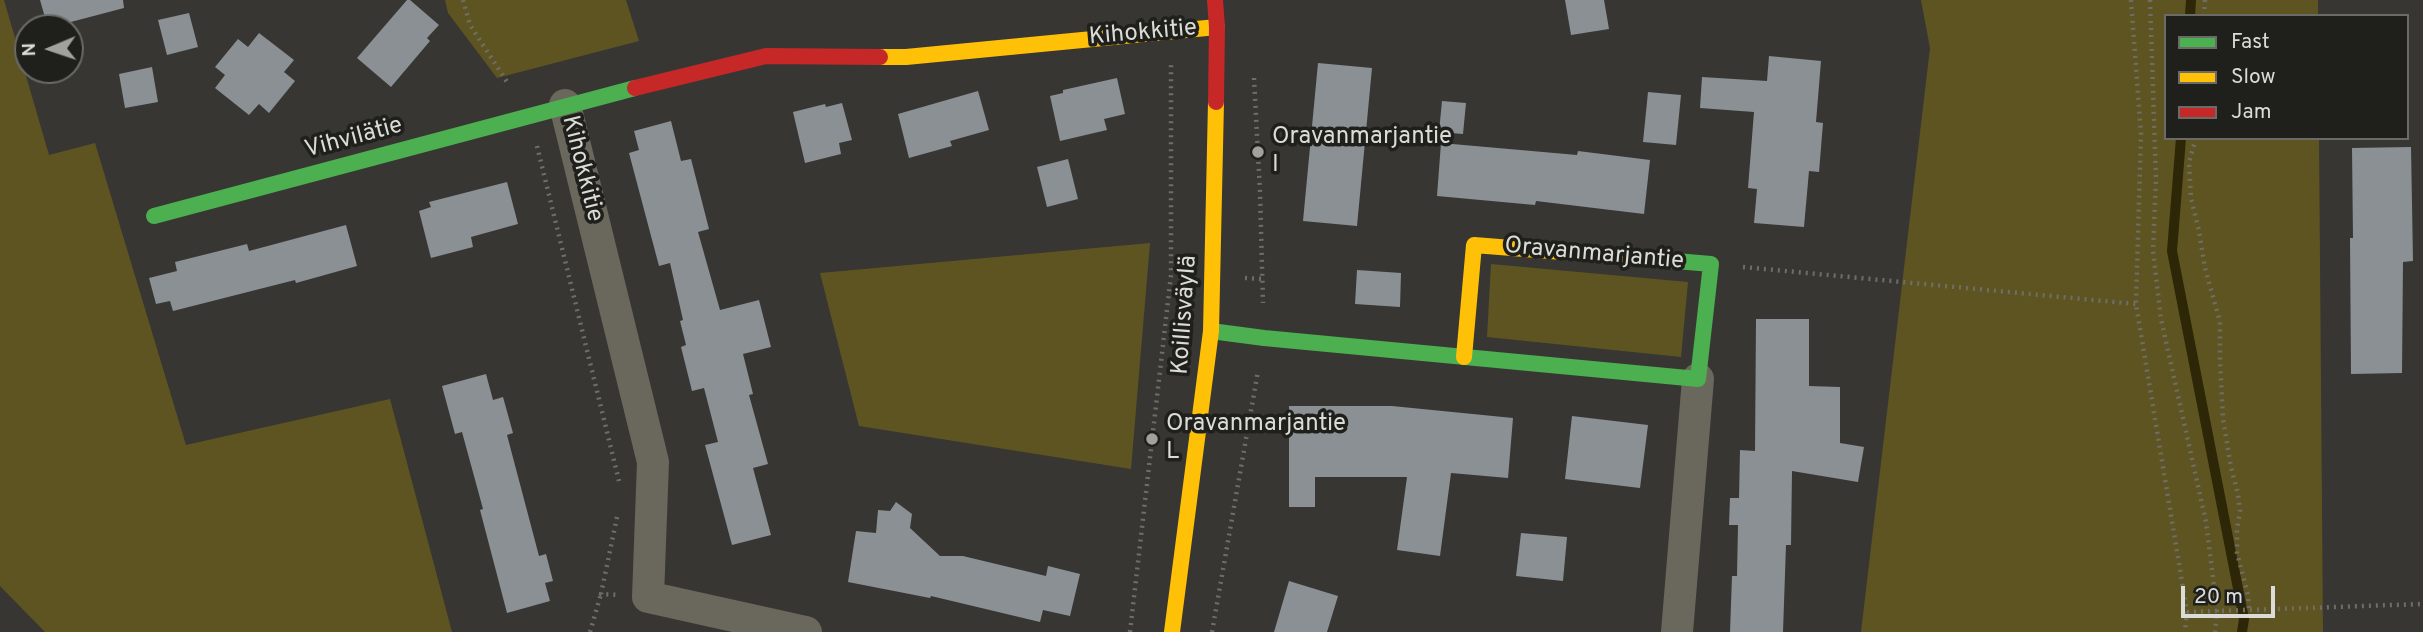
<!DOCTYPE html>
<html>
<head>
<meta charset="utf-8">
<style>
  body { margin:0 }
  #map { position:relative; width:2423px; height:632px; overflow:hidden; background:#373633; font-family:Overpass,sans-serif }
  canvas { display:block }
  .legend { position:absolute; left:2164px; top:14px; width:245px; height:126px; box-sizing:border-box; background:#1f1f1c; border:2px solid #6a6a67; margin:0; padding:9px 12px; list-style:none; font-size:21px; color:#dbdbd7 }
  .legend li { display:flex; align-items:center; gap:14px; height:35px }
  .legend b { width:35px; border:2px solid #6a6a67 }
  .north { position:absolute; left:14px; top:14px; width:70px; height:70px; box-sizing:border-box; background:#1f1f1c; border:2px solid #6a6a67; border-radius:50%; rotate:268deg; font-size:19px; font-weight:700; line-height:28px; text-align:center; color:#dbdbd7 }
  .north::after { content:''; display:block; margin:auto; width:24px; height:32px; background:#a2a19e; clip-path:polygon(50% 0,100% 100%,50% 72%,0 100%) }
  .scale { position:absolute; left:2181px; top:586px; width:94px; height:32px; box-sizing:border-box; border:4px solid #dbdbd7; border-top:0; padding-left:9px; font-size:21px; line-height:24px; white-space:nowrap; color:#dbdbd7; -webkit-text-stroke:5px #1f1f1c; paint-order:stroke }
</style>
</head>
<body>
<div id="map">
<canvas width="2423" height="632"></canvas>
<ul class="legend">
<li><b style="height:9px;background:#4caf50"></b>Fast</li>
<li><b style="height:9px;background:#ffc107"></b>Slow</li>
<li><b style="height:9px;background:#c62828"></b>Jam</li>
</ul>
<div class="north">N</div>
<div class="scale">20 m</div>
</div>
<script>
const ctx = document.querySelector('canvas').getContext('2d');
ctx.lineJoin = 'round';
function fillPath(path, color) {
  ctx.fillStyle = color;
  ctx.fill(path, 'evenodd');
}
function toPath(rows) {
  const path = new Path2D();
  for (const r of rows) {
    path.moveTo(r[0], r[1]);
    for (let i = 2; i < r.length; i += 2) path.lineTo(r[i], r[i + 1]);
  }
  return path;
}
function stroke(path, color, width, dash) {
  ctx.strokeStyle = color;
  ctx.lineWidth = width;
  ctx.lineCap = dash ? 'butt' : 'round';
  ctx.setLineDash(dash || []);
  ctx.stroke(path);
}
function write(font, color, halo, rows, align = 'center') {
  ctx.font = font + ' Overpass,sans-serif';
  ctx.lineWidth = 7;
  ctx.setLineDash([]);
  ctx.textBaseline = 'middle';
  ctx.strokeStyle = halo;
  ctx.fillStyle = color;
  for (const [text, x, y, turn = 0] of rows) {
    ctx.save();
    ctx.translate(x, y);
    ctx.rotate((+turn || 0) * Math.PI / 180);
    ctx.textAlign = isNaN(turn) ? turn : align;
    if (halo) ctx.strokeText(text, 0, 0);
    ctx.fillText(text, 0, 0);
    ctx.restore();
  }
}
const green = toPath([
  [0,0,4,0,49,155,95,143,186,445,390,399,452,632,45,632,0,586],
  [445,0,626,0,639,41,497,78,448,13],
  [1921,0,2318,0,2318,16,2166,16,2166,138,2319,138,2323,632,1861,632,1930,48],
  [1150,243,1131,469,859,426,820,273],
  [1491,264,1688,282,1681,357,1487,337]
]);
const stream = toPath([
  [2190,16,2191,0],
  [2181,138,2172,251,2244,619,2242,632]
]);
const building = toPath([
  [40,0,123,0,124,8,48,28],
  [407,0,410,0,439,25,427,38,430,41,391,87,357,58],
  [1565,0,1604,0,1609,29,1571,35],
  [189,13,198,47,167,55,158,20],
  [259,33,294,60,284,72,295,81,269,113,259,104,249,115,215,88,225,75,215,67,238,39,248,47],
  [1769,56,1821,61,1816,122,1823,123,1819,172,1809,171,1804,227,1754,223,1757,189,1748,188,1754,112,1700,108,1702,77,1767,81],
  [1318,63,1372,68,1357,226,1303,221],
  [152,67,158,102,125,108,119,74],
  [1117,78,1125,114,1104,119,1107,130,1060,141,1050,96,1063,93,1063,90],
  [978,91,989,130,950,141,952,146,909,158,898,114],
  [1648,92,1681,95,1676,145,1643,142],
  [1442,101,1466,103,1463,134,1439,132],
  [842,103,852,140,839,143,841,154,805,163,793,112,825,104,826,107],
  [671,121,681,161,691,159,709,229,698,232,720,310,759,300,771,347,743,354,753,394,749,395,768,464,753,468,771,535,732,545,705,445,718,442,704,388,692,391,681,347,686,345,680,321,683,320,670,263,659,266,629,153,639,150,634,131],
  [1441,143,1577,155,1578,151,1650,160,1644,214,1536,201,1535,205,1437,196],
  [2411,147,2413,261,2403,262,2402,373,2351,374,2350,238,2353,238,2352,148],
  [1068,159,1078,199,1047,207,1037,167],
  [507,182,518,224,471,237,473,247,431,258,419,211,431,207,429,202],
  [346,225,357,266,296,283,295,280,173,311,170,301,156,304,149,278,177,271,175,262,247,244,249,251],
  [1357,270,1401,273,1400,307,1355,304],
  [1756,319,1809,319,1809,386,1840,387,1840,443,1864,447,1858,482,1792,471,1791,545,1786,545,1783,632,1730,632,1732,576,1737,576,1738,525,1729,525,1730,498,1739,498,1740,450,1755,451],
  [486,374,493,400,503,397,513,433,507,435,539,556,546,554,553,581,545,583,550,601,507,613,480,510,483,509,462,432,455,434,442,386],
  [1289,406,1392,406,1513,418,1508,478,1451,473,1440,556,1397,550,1407,477,1315,477,1315,507,1289,507],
  [1572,416,1648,425,1640,488,1565,479],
  [896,502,912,514,910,528,940,556,963,556,1046,576,1048,566,1080,574,1070,616,1043,610,1040,622,931,596,930,598,848,582,856,531,876,533,878,510,890,511],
  [1521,533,1567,537,1563,581,1516,576],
  [1289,581,1338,596,1327,632,1274,632]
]);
const path = toPath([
  [463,0,470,25,509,85],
  [2131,0,2141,134,2136,304,2187,612,2185,632],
  [2150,0,2156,178,2153,251,2161,319,2206,522,2217,610,2215,632],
  [2204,16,2205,0],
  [1254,78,1260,191,1263,303],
  [2196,138,2189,162,2191,198,2199,231,2205,268,2220,322,2220,361,2223,419,2231,467,2238,494,2240,511,2237,530,2237,553,2248,595,2249,609],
  [537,146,619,481],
  [1743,267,2136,304],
  [1245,278,1262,279],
  [617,517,601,594,618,595],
  [2187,612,2423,604],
  [590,632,601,594],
  [1130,632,1171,275,1171,64],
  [1212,632,1258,371]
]);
const street = toPath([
  [565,105,653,462,648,597,806,632],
  [1677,632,1698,379]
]);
const fast = toPath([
  [154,216,635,88],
  [1211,331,1264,338,1698,379,1711,264,1676,261]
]);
const slow = toPath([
  [880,57,906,57,1217,27],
  [1464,357,1474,245,1676,261],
  [1172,632,1211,331,1216,102]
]);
const jam = toPath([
  [1215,0,1217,27,1216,102],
  [635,88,766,56,880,57]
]);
const markers = [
  [1258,152,7,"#a2a19e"],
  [1152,439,7,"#a2a19e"]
];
const streetNames = [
  ["Kihokkitie",1143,34,-5],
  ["Vihvilätie",354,139,-15],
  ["Kihokkitie",581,169,76],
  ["Oravanmarjantie",1594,255,5],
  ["Koillisväylä",1186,315,-86]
];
const poiNames = [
  ["Oravanmarjantie",1272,138],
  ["I",1272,166],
  ["Oravanmarjantie",1166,425],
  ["L",1166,453]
];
fillPath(green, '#5e5422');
stroke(stream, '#2d2707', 10);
fillPath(building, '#8b9094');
stroke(path, '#6f6e66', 4.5, [2, 5]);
stroke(street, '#6a675c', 32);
stroke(fast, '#4caf50', 16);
stroke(slow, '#ffc107', 16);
stroke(jam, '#c62828', 16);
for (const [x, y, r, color] of markers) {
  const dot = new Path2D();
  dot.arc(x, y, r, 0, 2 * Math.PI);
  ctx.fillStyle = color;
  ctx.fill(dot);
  stroke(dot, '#1f1f1c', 2.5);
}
write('24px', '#dbdbd7', '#1f1f1c', streetNames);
write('24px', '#dbdbd7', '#1f1f1c', poiNames, 'left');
</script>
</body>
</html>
